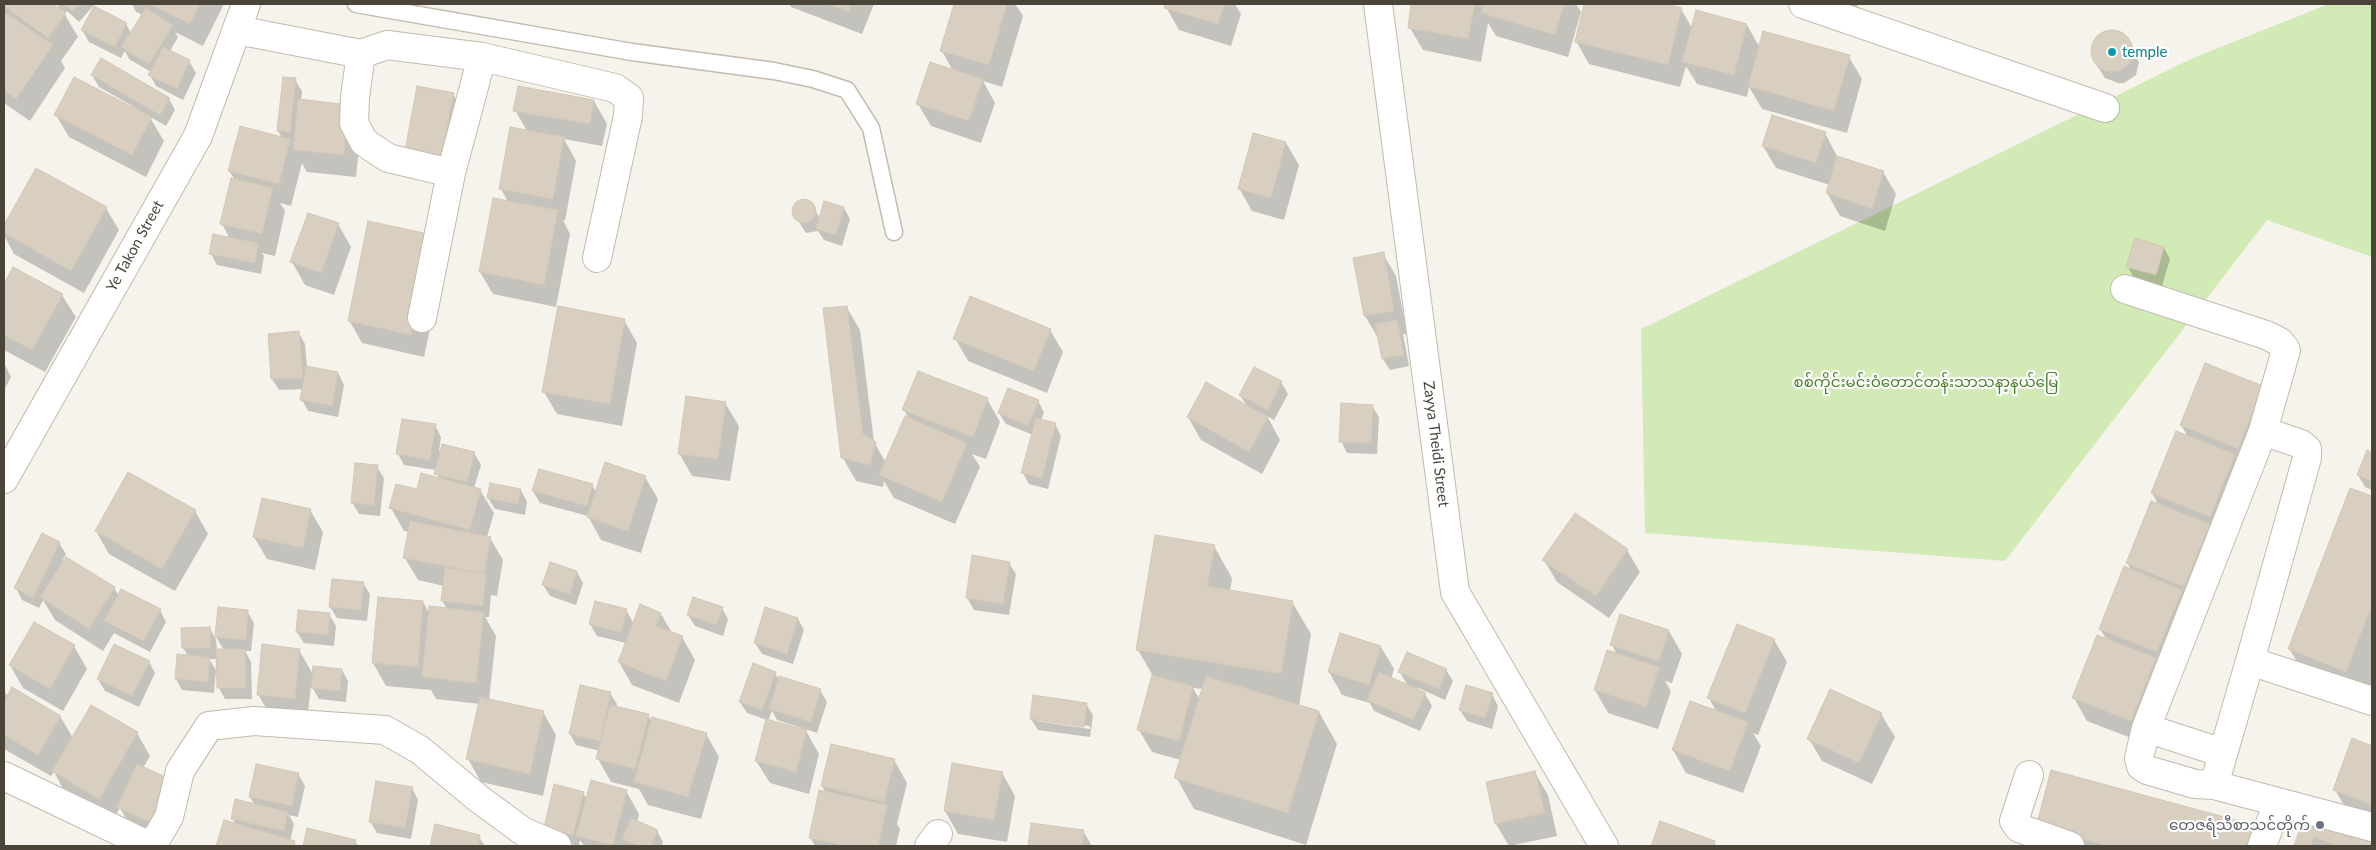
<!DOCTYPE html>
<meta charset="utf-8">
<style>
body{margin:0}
#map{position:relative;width:2376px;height:850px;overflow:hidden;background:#f6f3ec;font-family:Lato,sans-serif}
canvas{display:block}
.frame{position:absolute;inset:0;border:5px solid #4b4439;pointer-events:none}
</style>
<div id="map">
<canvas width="2376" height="850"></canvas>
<div class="frame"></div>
</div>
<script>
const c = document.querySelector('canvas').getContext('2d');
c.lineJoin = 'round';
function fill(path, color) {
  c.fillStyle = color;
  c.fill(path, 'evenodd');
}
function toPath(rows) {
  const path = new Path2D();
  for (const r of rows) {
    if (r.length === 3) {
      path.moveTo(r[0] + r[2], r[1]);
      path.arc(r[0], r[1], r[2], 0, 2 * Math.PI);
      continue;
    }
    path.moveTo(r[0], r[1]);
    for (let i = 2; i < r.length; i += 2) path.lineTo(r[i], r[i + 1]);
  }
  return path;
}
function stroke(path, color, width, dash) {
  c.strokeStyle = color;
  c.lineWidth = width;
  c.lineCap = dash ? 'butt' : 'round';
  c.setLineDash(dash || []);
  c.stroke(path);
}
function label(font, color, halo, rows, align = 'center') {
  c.font = font + ' Lato,"Noto Sans Myanmar",sans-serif';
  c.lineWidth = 4.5;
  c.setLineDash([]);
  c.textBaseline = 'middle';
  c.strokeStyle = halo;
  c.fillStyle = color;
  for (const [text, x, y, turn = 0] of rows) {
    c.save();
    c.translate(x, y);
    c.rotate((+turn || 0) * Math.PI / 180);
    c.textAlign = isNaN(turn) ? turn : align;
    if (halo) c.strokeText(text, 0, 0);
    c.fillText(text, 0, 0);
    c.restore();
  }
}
fill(toPath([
 [2329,4,2372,4,2372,257,2267,220,2005,561,1645,533,1641,329,2193,58]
]), '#d2eab5');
fill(toPath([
 [4,4,54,4,56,8,59,8,57,4,95,4,79,22,67,11,64,13,78,37,61,61,65,68,30,121,4,103],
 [132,4,224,4,203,46,175,32,178,37,170,51,189,61,196,73,183,100,156,86,150,75,151,72,129,59,125,51,121,58,89,42,82,30,126,24,131,33,143,15,136,12],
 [789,4,874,4,862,34,791,7],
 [955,4,1015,4,1023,16,1002,87,983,81,995,103,981,143,931,126,918,104,953,71,942,51],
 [1167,4,1235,4,1241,14,1231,46,1179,30,1166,7],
 [1412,4,1576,4,1581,12,1568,57,1496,36,1488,23,1481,62,1423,50,1410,28],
 [1585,4,1661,4,1681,9,1692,28,1747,25,1760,48,1849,57,1862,79,1847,133,1762,109,1749,87,1747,97,1697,84,1686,66,1680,87,1589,64,1576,41],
 [1789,4,1858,4,1853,24,1792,9],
 [2109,30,2116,31,2128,38,2139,62,2136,75,2124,83,2118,83,2105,78,2094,61,2092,48,2097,36],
 [92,75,169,99,175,110,166,126,149,116,164,141,146,177,69,137,56,115,135,110,136,108,99,87],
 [295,80,302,91,301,101,361,129,356,177,307,172,302,163,291,206,280,203,285,211,275,256,262,253,264,256,261,274,217,265,211,254,230,239,222,224,235,180,229,171,282,138,278,131],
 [453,94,466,117,454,180,406,151],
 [594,101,607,124,602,146,564,139,576,161,565,221,563,220,570,234,556,307,493,294,480,272,508,202,501,189,527,131,515,110],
 [1825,133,1838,158,1883,172,1896,194,1885,231,1840,216,1827,193,1830,185,1776,168,1763,146],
 [1286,143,1299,165,1284,220,1252,211,1239,188],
 [37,169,106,208,119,230,84,293,14,254,4,235,4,227],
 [804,200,811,202,820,219,844,208,850,219,842,246,824,240,818,231,806,233,802,227,795,215,795,205],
 [338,224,351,247,334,295,305,285,292,262],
 [2164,248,2170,259,2162,286,2134,278,2128,267],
 [1383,254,1396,276,1407,334,1403,334,1409,366,1390,370,1383,359,1378,338,1365,316],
 [445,259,424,357,362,343,349,320],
 [4,279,6,283,62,295,76,317,45,372,4,350],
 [847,308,860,330,874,442,886,463,909,419,904,410,987,399,1000,422,986,459,972,454,980,467,955,524,894,498,884,481,883,487,856,481,843,458],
 [624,320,637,343,622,426,557,414,544,392],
 [1050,330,1063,352,1047,393,968,361,955,338],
 [299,333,305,344,307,367,338,373,344,385,338,417,308,411,302,400,304,389,279,390,272,379,269,335],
 [4,363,11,377,4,390],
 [2206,364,2276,410,2144,743,2087,721,2074,698,2107,640,2100,629,2132,571,2127,563,2159,506,2152,493,2188,437,2181,425],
 [1281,382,1288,394,1274,420,1267,416,1280,440,1262,474,1201,440,1188,417,1247,406,1240,395],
 [1038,401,1044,412,1041,421,1055,424,1061,436,1048,489,1029,484,1023,473,1033,435,1006,424,999,413],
 [725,403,739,426,730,481,692,476,679,453],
 [1372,406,1379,417,1377,454,1347,453,1341,441],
 [435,425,441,437,439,451,474,453,481,465,474,488,480,490,494,513,487,537,490,538,503,560,497,596,491,595,489,617,485,617,496,636,489,700,543,712,556,735,543,796,481,782,468,759,480,704,436,699,431,690,386,686,373,663,423,602,430,615,447,609,442,600,444,586,418,580,405,558,409,532,404,531,391,508,439,479,436,470,404,465,398,454],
 [2368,452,2372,454,2372,490,2365,487,2358,475],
 [377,467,384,478,380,516,359,514,352,502],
 [645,477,658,499,641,553,601,540,588,516,540,503,533,491,592,485,596,492],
 [521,490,527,502,525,515,495,509,488,498],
 [2351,490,2372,498,2372,683,2365,703,2308,681,2289,648],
 [310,510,323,532,315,570,267,559,254,537],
 [195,511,208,534,175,591,109,554,96,531],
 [59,543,66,554,62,562,67,558,114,588,119,596,160,610,166,622,150,652,114,633,103,651,55,620,43,600,39,608,22,600,16,588],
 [1214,546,1232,578,1230,592,1292,602,1311,634,1299,706,1319,712,1337,744,1306,845,1194,809,1176,777,1181,760,1152,752,1139,730,1153,676,1138,650],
 [1193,688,1203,689,1200,700],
 [1627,550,1640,572,1609,618,1557,582,1544,560],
 [973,557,1009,563,1016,574,1009,615,974,610,967,598],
 [577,572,583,583,576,605,550,596,543,585],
 [363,583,370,594,367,621,337,618,330,607],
 [722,608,728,619,723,636,695,626,688,615],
 [626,610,634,624,661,614,672,633,682,637,695,660,679,703,632,685,619,662,626,643,597,636,590,624],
 [247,611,254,623,251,651,245,651,251,662,252,699,225,699,219,688,218,659,209,659,216,670,214,693,182,690,176,679,188,656,183,648,210,628,216,640,217,650,224,650,216,637],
 [329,614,336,626,334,646,304,643,297,632],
 [798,619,804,630,793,664,762,654,755,643],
 [1669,631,1682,654,1672,683,1665,681,1671,691,1658,729,1608,713,1595,690,1617,655,1612,645],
 [1774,640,1787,662,1758,735,1753,733,1761,746,1743,793,1686,773,1673,750,1717,713,1709,698],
 [74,646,87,669,63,711,23,688,10,665],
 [1381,647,1394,669,1391,679,1408,686,1400,672,1446,670,1453,681,1445,700,1418,688,1417,690,1425,694,1432,706,1420,731,1374,711,1370,703,1342,695,1329,672],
 [299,650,314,676,342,670,348,681,346,702,319,699,311,685,307,721,271,717,258,694],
 [149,662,155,673,139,707,105,691,98,679],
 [775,673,779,680,820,690,827,702,817,733,805,729,819,754,809,794,770,783,756,761,767,720,747,713,740,702],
 [772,711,777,720,802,728,802,730,768,721],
 [4,690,8,697,60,716,73,738,91,707,137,733,150,756,143,768,165,845,132,829,120,808,112,821,66,794,54,772,51,776,4,749],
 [1830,691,1881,714,1895,737,1872,784,1822,761,1809,739],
 [610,693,617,704,616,708,648,715,652,722,706,734,719,757,701,819,648,805,639,789,611,782,598,759,600,751,576,745,570,734],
 [1492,694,1498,706,1492,729,1467,721,1460,710],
 [1086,704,1093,715,1090,737,1038,730,1031,719],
 [1037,719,1090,726,1090,729,1037,721],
 [2353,740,2372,747,2372,822,2348,812,2335,790],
 [894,760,907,783,897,824,900,829,896,846,815,846,810,837,826,793,822,786],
 [1002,773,1015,796,1007,842,958,834,945,811],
 [1535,773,1548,795,1557,836,1509,846,1496,824,1487,783],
 [298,774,305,786,298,817,289,815,294,824,290,841,296,846,217,846,224,822,236,825,232,818,255,805,250,797],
 [412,788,418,800,411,839,377,833,370,821],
 [626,791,639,814,637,822,657,831,663,842,662,846,584,846,580,840,579,846,551,840,583,793,587,800],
 [2306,815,2372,838,2372,846,2295,846],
 [1661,823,1714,842,1716,846,1653,846],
 [1032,825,1083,831,1092,846,1030,846],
 [436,826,479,837,485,846,431,846],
 [2037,826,2268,846,2049,846],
 [308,830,355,841,358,846,304,846]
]), '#0003');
const building = toPath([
 [4,4,53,4,66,13,48,38,4,6,4,4],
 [64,4,79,4,72,11,64,4],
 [150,4,200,4,190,24,150,4],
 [828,4,852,4,849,12,828,4],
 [954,4,1007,4,989,65,940,51,954,4],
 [1165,4,1224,4,1218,24,1164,8,1165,4],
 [1411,4,1475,4,1468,39,1408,28,1411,4],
 [1484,4,1564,4,1555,35,1481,13,1484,4],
 [1584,4,1666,4,1682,8,1668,65,1575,42,1584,4],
 [94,6,127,23,115,47,81,30,94,6],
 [146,8,173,25,149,64,121,47,146,8],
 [1696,10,1747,24,1734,75,1682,62,1696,10],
 [6,13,53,45,16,99,4,90,4,16,6,13],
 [2112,51,21],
 [1763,31,1850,55,1834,111,1748,86,1763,31],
 [163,47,190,60,177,89,148,75,163,47],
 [101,58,170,98,160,115,91,75,101,58],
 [930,62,983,79,969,121,916,104,930,62],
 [74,77,152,117,132,155,54,115,74,77],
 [283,77,296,78,290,132,277,131,283,77],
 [417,86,454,93,441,158,405,151,417,86],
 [518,86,594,100,590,124,513,111,518,86],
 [298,99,349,105,344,155,293,150,298,99],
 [1772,115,1826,132,1816,163,1762,146,1772,115],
 [240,126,290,139,279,184,228,171,240,126],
 [510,127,564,137,553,199,499,189,510,127],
 [1253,133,1286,142,1271,198,1238,189,1253,133],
 [1837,156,1884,171,1872,209,1826,193,1837,156],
 [36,168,107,207,71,271,4,233,4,225,36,168],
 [231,178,273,188,262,234,220,224,231,178],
 [493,198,558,210,544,285,479,272,493,198],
 [804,211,12],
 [824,201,844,207,836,235,816,229,824,201],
 [308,213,339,223,321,273,290,262,308,213],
 [368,221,433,235,411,335,348,321,368,221],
 [213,234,258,243,255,263,209,254,213,234],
 [2135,238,2164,247,2156,275,2126,267,2135,238],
 [1384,252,1394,311,1364,316,1353,258,1384,252],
 [13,267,63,294,32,350,4,335,4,284,13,267],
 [970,296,1051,329,1034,371,953,339,970,296],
 [558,306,625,319,610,404,542,392,558,306],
 [847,306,863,434,876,442,870,465,841,458,823,308,847,306],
 [1397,320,1404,355,1382,359,1375,324,1397,320],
 [299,331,303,378,271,379,268,334,299,331],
 [2205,363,2263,386,2238,449,2180,425,2205,363],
 [306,366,338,372,332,406,300,400,306,366],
 [1254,367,1282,381,1268,410,1239,395,1254,367],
 [918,371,988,398,973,437,902,410,918,371],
 [1206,382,1268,417,1249,452,1187,417,1206,382],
 [1008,388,1039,400,1028,426,998,413,1008,388],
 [686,396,726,402,718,459,678,454,686,396],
 [1341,403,1373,405,1371,443,1339,442,1341,403],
 [905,416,967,443,942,502,879,475,905,416],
 [1036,418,1056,423,1042,478,1021,473,1036,418],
 [402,419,436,424,430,460,396,454,402,419],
 [2176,431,2235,454,2210,517,2151,493,2176,431],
 [442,444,475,452,467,482,434,474,442,444],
 [2367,450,2372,453,2372,482,2357,475,2367,450],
 [605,462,646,476,628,531,587,517,605,462],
 [355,463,378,465,374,505,351,503,355,463],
 [539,469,593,484,587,506,532,491,539,469],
 [128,472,196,510,162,569,95,531,128,472],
 [421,473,481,489,470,530,389,508,396,484,417,489,421,473],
 [490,483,521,489,518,504,487,498,490,483],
 [2350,488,2372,496,2372,605,2346,672,2288,649,2350,488],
 [262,498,311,509,303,548,253,537,262,498],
 [2151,501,2210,524,2184,587,2126,563,2151,501],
 [1575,513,1628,549,1596,596,1542,560,1575,513],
 [410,521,491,537,484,574,403,558,410,521],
 [42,533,60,542,33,598,14,588,42,533],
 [1155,535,1215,545,1207,586,1293,601,1281,674,1136,650,1155,535],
 [972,555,1010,562,1003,604,966,598,972,555],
 [66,557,115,587,89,629,40,597,66,557],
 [550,562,577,571,570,594,542,585,550,562],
 [2124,566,2182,590,2157,652,2099,629,2124,566],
 [445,568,486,574,483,606,441,601,445,568],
 [332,579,364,582,361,610,329,607,332,579],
 [121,589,161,609,144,641,104,621,121,589],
 [378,597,423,601,418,667,372,663,378,597],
 [693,597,723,607,717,625,687,615,693,597],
 [595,601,627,609,621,633,589,624,595,601],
 [640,604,661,613,656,626,683,636,666,681,618,662,640,604],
 [429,606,484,612,476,683,422,677,429,606],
 [218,607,248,610,246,640,215,637,218,607],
 [765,607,798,618,787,654,754,643,765,607],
 [298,610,330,613,328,635,296,632,298,610],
 [1620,614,1669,630,1659,661,1610,645,1620,614],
 [34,622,75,645,50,689,9,665,34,622],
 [1737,624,1775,639,1745,713,1707,698,1737,624],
 [210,627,211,648,182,648,181,628,210,627],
 [1340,633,1381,646,1369,685,1328,672,1340,633],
 [2097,635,2156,658,2131,721,2072,698,2097,635],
 [114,644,150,661,132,696,97,679,114,644],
 [262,644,300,649,295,699,257,695,262,644],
 [216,649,245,649,246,688,217,688,216,649],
 [1607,650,1659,667,1646,707,1594,690,1607,650],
 [1407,652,1447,669,1439,689,1398,672,1407,652],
 [177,654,210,657,208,682,175,679,177,654],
 [753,663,776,672,762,710,739,702,753,663],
 [313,666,342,669,340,691,311,688,313,666],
 [1379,672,1426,693,1413,720,1367,700,1379,672],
 [1152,675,1193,686,1179,741,1137,730,1152,675],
 [779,676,821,689,811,722,769,709,779,676],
 [1206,676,1319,711,1288,813,1174,778,1206,676],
 [580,685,611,692,600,741,569,734,580,685],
 [1466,685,1493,693,1485,718,1459,710,1466,685],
 [12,687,61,716,38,755,4,735,4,702,12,687],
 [1830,689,1882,713,1859,763,1807,739,1830,689],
 [1033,695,1087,703,1084,727,1030,719,1033,695],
 [480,697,544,711,530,774,466,759,480,697],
 [1690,701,1748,722,1730,771,1672,750,1690,701],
 [91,705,138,732,99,799,52,771,91,705],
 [610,705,649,714,635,769,596,759,610,705],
 [652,717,707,733,688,797,634,782,652,717],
 [766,719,807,730,796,772,755,761,766,719],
 [2352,738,2372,746,2372,805,2333,790,2352,738],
 [831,744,895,759,884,802,821,786,831,744],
 [952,763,1003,772,994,820,944,811,952,763],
 [137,764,172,780,152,823,117,807,137,764],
 [256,764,299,773,292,806,249,797,256,764],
 [2051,770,2258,826,2252,846,2109,846,2036,827,2051,770],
 [1535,771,1545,813,1495,824,1486,782,1535,771],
 [591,780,627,790,613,845,576,836,591,780],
 [376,781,413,787,405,828,369,822,376,781],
 [554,784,584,792,573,835,544,828,554,784],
 [819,790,887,805,878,846,847,846,809,838,819,790],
 [235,799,288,812,284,831,231,819,235,799],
 [2305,814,2372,837,2372,846,2294,846,2305,814],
 [631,818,658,830,651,846,640,846,622,839,631,818],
 [224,820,295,841,294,846,216,846,224,820],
 [1660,821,1715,841,1713,846,1651,846,1660,821],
 [1031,823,1084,830,1082,846,1028,846,1031,823],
 [435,824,480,835,478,846,430,846,435,824],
 [307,828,356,840,354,846,303,846,307,828],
 [2314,837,2340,846,2311,846,2314,837]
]);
fill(building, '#d8cfc1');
stroke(building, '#d3c7b4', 1);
const lane = toPath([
 [356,4,632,52,774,71,813,79,847,90,871,128,894,232]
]);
const street = toPath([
 [1378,4,1455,592,1604,846],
 [1803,4,2105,108],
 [237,30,361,54,387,45,482,57,615,88,629,98,628,116,597,258],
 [361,54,355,97,354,123,364,142,388,158,451,173],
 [2125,289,2266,335,2280,342,2286,350,2263,431,2146,728,2139,758,2141,766,2147,770,2195,784,2214,785,2372,827],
 [422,318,451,173,482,57],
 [2263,431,2301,444,2307,449,2307,458,2250,661,2372,701],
 [4,479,198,136,246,4],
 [2146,728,2223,753],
 [2029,775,2014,821,2019,828,2070,846],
 [4,776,150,846],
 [2214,785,2250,661],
 [152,846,169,817,180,771,209,726,254,721,385,730,420,750,479,799,524,832,557,846],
 [929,846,938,834],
 [2262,846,2278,802]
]);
stroke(lane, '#c2bbae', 19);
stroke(street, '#c2bbae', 30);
stroke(lane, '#fff', 16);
stroke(street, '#fff', 28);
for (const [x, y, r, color] of [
 [2112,52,5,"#0f9aa8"],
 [2320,825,5,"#6b7280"]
]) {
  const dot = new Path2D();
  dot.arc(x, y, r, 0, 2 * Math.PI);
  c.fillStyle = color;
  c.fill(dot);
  stroke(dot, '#fff', 2);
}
label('15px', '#0d838f', '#fff', [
 ["temple",2122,52]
], 'left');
label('15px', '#4b4439', '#fff', [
 ["Ye Takon Street",135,246,-61],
 ["Zayya Theidi Street",1436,444,83]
]);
label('15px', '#4a7f2a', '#fff', [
 ["စစ်ကိုင်းမင်းဝံတောင်တန်းသာသနာ့နယ်မြေ",1926,382]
]);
label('15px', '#5b616d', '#fff', [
 ["တေဇရံသီစာသင်တိုက်",2310,825]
], 'right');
</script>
